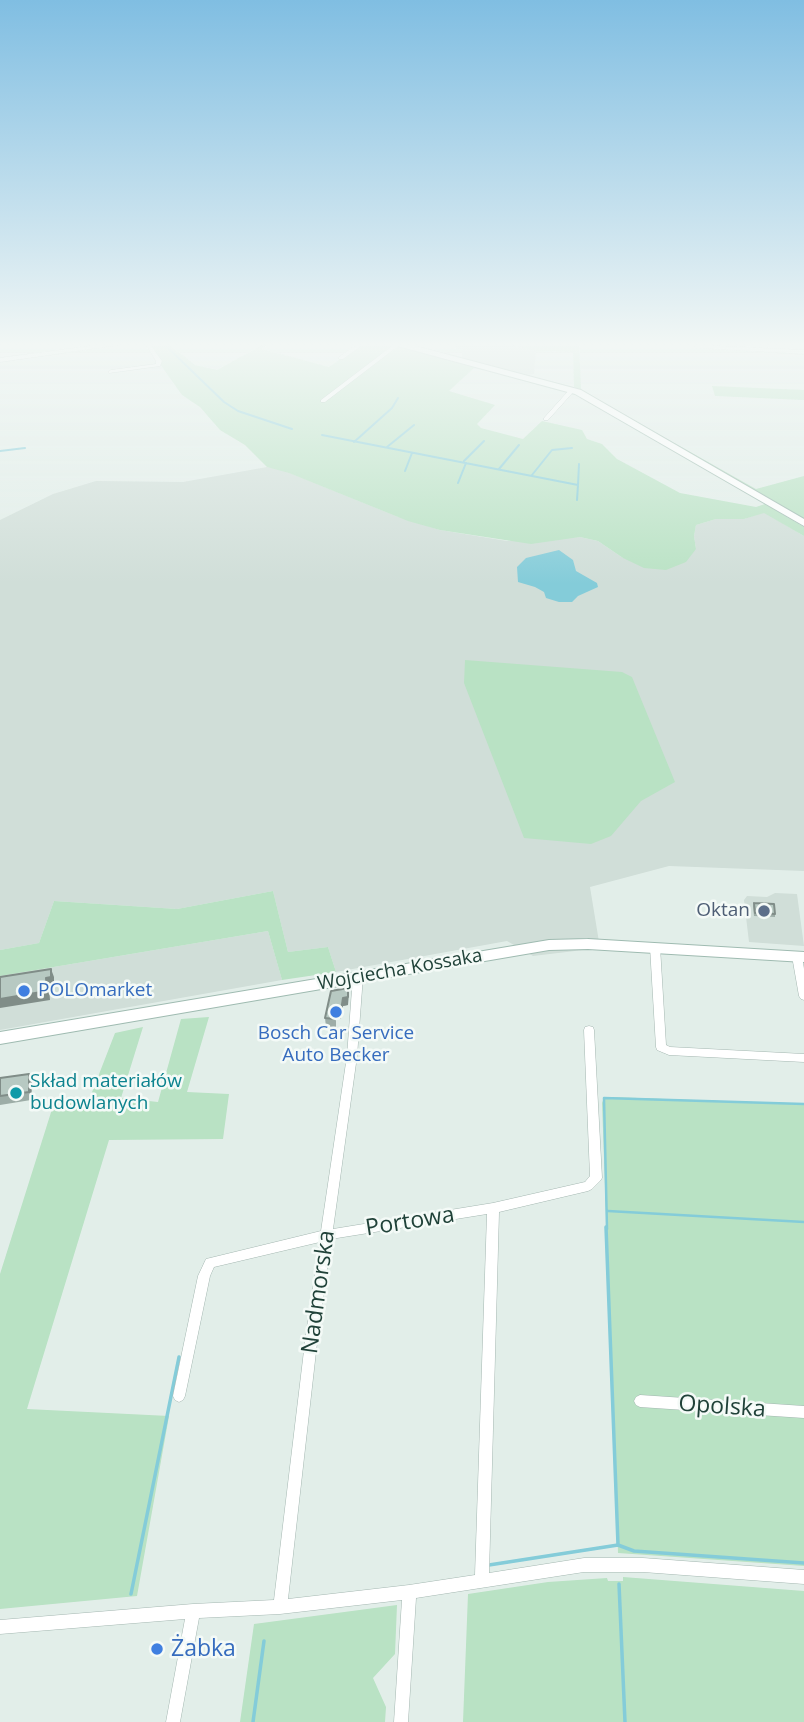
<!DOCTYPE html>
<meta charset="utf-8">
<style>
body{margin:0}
canvas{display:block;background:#e2eee9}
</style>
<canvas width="804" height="1722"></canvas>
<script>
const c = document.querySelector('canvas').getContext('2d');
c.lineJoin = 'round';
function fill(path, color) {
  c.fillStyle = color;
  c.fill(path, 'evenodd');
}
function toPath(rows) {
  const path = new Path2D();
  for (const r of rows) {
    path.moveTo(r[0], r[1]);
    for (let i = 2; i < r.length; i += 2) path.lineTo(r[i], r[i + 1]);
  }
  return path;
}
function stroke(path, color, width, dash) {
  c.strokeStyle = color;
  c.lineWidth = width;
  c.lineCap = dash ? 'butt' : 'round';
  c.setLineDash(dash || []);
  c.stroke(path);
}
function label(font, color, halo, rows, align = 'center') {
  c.font = font + ' "Open Sans",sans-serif';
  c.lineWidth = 5;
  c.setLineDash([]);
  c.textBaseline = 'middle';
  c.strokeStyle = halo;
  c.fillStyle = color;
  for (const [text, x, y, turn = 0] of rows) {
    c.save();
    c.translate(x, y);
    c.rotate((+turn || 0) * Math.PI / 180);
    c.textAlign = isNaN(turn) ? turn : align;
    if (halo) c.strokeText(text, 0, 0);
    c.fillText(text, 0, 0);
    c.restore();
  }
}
fill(toPath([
 [457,343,502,343,536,351,534,374,526,375,462,358,462,350,455,348],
 [267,467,280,469,396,516,440,530,507,541,580,537,598,541,623,558,696,549,694,536,696,525,716,519,744,519,764,512,804,536,804,871,669,866,590,887,600,948,533,956,507,941,336,972,328,947,288,952,273,891,177,909,54,901,39,943,0,950,0,520,53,494,96,481,183,482],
 [775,893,797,894,804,946,749,942,744,900,747,896,767,897],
 [268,931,282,980,0,1030,0,976]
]), '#d0ded8');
fill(toPath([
 [145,343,167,343,195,365,217,370,266,343,269,343,262,349,329,367,364,343,390,343,509,373,476,366,449,391,495,405,477,424,481,428,523,439,542,421,582,430,587,439,602,444,617,459,680,493,756,507,765,504,804,527,804,536,764,513,744,519,716,519,696,525,694,536,696,549,686,562,666,570,644,568,623,558,598,541,580,537,531,544,440,530,408,521,289,473,267,467,245,445,220,430,200,407,182,395],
 [502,343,579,343,581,389,636,422,574,387,573,352,536,351],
 [712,386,804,390,804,400,715,396],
 [639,423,756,489,804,476,804,520],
 [465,660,622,672,632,677,675,782,641,801,611,836,591,844,524,838,464,683],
 [273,891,288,952,328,947,336,972,282,980,268,931,0,976,0,950,39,943,54,901,177,909],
 [209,1017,187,1092,229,1094,223,1139,109,1140,27,1409,169,1416,137,1596,0,1609,0,1274,53,1106,89,1100,115,1033,143,1027,121,1098,158,1102,181,1019],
 [611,1097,804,1104,804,1566,618,1553,602,1103,604,1098],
 [623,1577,804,1591,804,1722,463,1722,468,1594,548,1582,607,1578,608,1581,623,1581],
 [397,1605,395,1654,373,1678,386,1707,385,1722,240,1722,254,1624]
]), '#b9e2c4');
fill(toPath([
 [559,550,573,560,576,571,597,583,598,587,578,596,572,602,559,602,546,598,544,592,535,587,518,582,517,567,526,558]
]), '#84ccd9');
stroke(toPath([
 [163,343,224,402,238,411,292,429],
 [322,435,578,485,579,464],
 [354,442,392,408,398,398],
 [387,447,414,425],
 [0,451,25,448],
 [464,461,484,441],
 [499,469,519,445],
 [405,471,412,453],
 [532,475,552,450,572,448],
 [458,483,466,463],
 [577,500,578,485]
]), '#84ccd9', 2);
stroke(toPath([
 [608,1211,804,1222],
 [607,1229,604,1098,804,1104]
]), '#84ccd9', 2.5);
stroke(toPath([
 [606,1227,618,1545],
 [489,1565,618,1545,634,1551,804,1563],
 [619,1584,625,1722],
 [131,1594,179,1357],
 [253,1722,264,1641]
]), '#84ccd9', 3.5);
const street = toPath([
 [111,343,122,343,119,345,0,362,0,358,111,343],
 [145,343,149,343,162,361,160,366,109,373,108,372,111,370,156,364,156,361,145,343],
 [359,343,365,343,343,359,339,359,339,357,359,343],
 [396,343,402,343,325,402,321,402,321,400,396,343],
 [693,343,698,343,699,345,804,350,804,354,697,348,695,347,693,343],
 [570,389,575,390,548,420,544,420,544,418,570,389],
 [655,944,658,945,660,947,666,1045,670,1047,804,1054,804,1062,669,1055,657,1050,656,1047,650,947,652,945,655,944],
 [797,952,800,954,802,956,804,969,804,1000,801,999,799,996,792,956,794,954,797,952],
 [358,972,361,973,363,976,357,1056,333,1229,493,1203,585,1182,590,1176,584,1030,585,1027,589,1026,593,1027,594,1030,602,1178,600,1181,592,1189,588,1191,499,1212,489,1573,584,1558,643,1558,804,1570,804,1584,643,1572,584,1572,416,1598,408,1722,394,1722,402,1600,280,1614,199,1618,180,1722,166,1722,185,1619,0,1634,0,1620,193,1604,274,1600,306,1334,320,1242,214,1267,210,1276,185,1396,183,1400,179,1402,175,1400,173,1396,198,1276,206,1259,321,1231,347,1056,353,976,355,973,358,972],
 [487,1214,475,1575,409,1585,288,1599,318,1334,331,1239,487,1214],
 [640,1395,804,1406,804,1418,640,1407,636,1405,634,1401,636,1397,640,1395]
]);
const secondary = toPath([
 [394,343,404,343,581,390,804,519,804,526,575,394,394,345,394,343],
 [588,939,804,952,804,962,588,949,549,950,0,1044,0,1032,549,940,588,939]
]);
stroke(street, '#a4b7b1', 1);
stroke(secondary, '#9fbbb1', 2);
fill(street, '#fff');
fill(secondary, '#fff');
fill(toPath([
 [754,903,775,914,775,917,754,916,753,906],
 [349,997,348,1005,343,1006,341,1019,336,1019,336,1027,326,1027,325,1018],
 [29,1074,32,1082,31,1100,0,1105,0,1078]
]), '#9dada7');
fill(toPath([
 [51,969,54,977,54,986,49,987,50,1000,0,1008,0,999,46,978],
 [348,988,348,1005,343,1006,341,1019,343,998],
 [29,1074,32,1082,31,1100,29,1092]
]), '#808d88');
const building = toPath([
 [754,903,774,904,775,914,755,913,754,903],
 [51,969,51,977,46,978,47,991,0,999,0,977,51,969],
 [348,988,348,997,343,998,341,1011,336,1011,335,1019,325,1018,331,991,348,988],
 [29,1074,29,1092,0,1096,0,1078,29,1074]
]);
fill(building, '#b7c9c2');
stroke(building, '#808d88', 2);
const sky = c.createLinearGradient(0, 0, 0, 584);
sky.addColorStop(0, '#80bee2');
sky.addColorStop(0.59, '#f2f7f5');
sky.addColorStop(1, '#f2f7f500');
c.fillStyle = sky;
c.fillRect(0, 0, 804, 584);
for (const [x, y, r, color] of [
 [764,911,7,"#5c6f8a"],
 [24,991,7,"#3f7fe0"],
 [336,1012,7,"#3f7fe0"],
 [16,1093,7,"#0f9aa8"],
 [157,1649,7,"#3f7fe0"]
]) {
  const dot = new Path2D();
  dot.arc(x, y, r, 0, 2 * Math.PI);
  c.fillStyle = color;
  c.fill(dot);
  stroke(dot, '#f4faf7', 2.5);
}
label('19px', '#4e5e75', '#f4faf7', [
 ["Oktan",750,911]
], 'right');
label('19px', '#204239', '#f4faf7', [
 ["Wojciecha Kossaka",400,970,-10]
]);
label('19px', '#366cbe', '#f4faf7', [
 ["POLOmarket",38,991],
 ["Bosch Car Service",336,1034,"center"],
 ["Auto Becker",336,1056,"center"]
], 'left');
label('19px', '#0d838f', '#f4faf7', [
 ["Skład materiałów",30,1082],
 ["budowlanych",30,1104]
], 'left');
label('23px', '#204239', '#f4faf7', [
 ["Portowa",410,1222,-9],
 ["Nadmorska",319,1292,-82],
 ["Opolska",722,1407,4]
]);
label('23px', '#366cbe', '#f4faf7', [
 ["Żabka",171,1649]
], 'left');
</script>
